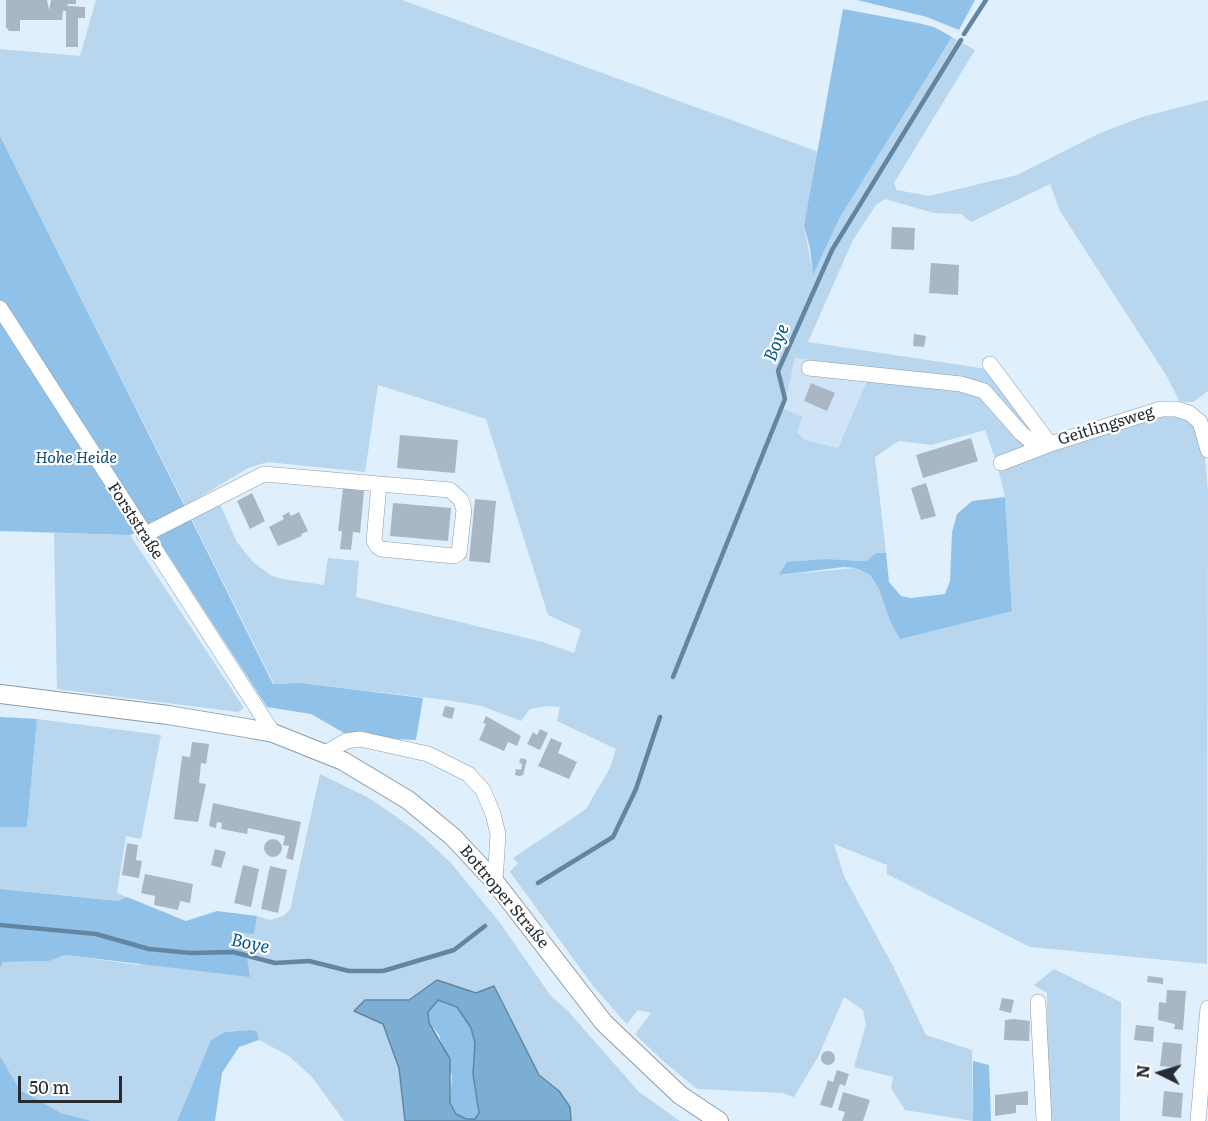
<!DOCTYPE html>
<meta charset="utf-8">
<style>
body{margin:0}
#map{position:relative;width:1208px;height:1121px;overflow:hidden;background:#dfeffc;font-family:Literata,serif}
canvas{display:block}
.north{position:absolute;left:1130px;top:1043px;width:60px;height:60px;-webkit-text-stroke:4px #fff;paint-order:stroke;rotate:275deg;font-size:16px;font-weight:700;line-height:24px;text-align:center;color:#262c31}
.north::after{content:'';display:block;margin:auto;width:21px;height:27px;background:#262c31;clip-path:polygon(50% 0,100% 100%,50% 72%,0 100%)}
.scale{position:absolute;left:18px;top:1076px;width:104px;height:27px;box-sizing:border-box;border:3px solid #262c31;border-top:0;padding-left:8px;font-size:18px;line-height:21px;white-space:nowrap;color:#262c31;-webkit-text-stroke:4px #fff;paint-order:stroke}
</style>
<div id="map">
<canvas width="1208" height="1121"></canvas>
<div class="north">N</div>
<div class="scale">50 m</div>
</div>
<script>
const c = document.querySelector('canvas').getContext('2d');
c.lineJoin = 'round';
function fill(path, color) {
  c.fillStyle = color;
  c.fill(path, 'evenodd');
}
function toPath(rows) {
  const path = new Path2D();
  for (const r of rows) {
    if (r.length === 3) {
      path.moveTo(r[0] + r[2], r[1]);
      path.arc(r[0], r[1], r[2], 0, 2 * Math.PI);
      continue;
    }
    path.moveTo(r[0], r[1]);
    for (let i = 2; i < r.length; i += 2) path.lineTo(r[i], r[i + 1]);
  }
  return path;
}
function stroke(path, color, width, dash) {
  c.strokeStyle = color;
  c.lineWidth = width;
  c.lineCap = dash ? 'butt' : 'round';
  c.setLineDash(dash || []);
  c.stroke(path);
}
function label(font, color, halo, rows, align = 'center') {
  c.font = font + ' Literata,serif';
  c.lineWidth = 4.5;
  c.setLineDash([]);
  c.textBaseline = 'middle';
  c.strokeStyle = halo;
  c.fillStyle = color;
  for (const [text, x, y, turn = 0] of rows) {
    c.save();
    c.translate(x, y);
    c.rotate((+turn || 0) * Math.PI / 180);
    c.textAlign = isNaN(turn) ? turn : align;
    if (halo) c.strokeText(text, 0, 0);
    c.fillText(text, 0, 0);
    c.restore();
  }
}
fill(toPath([
 [795,358,865,367,868,378,838,448,805,440,796,433,784,409]
]), '#cfe4f6');
fill(toPath([
 [96,0,402,0,819,152,804,226,813,274,839,219,952,37,975,50,894,183,897,190,929,196,1017,175,1100,133,1142,117,1208,100,1208,391,1193,402,1180,402,1166,375,1060,211,1050,184,971,222,961,214,934,213,885,199,876,205,853,240,808,342,987,369,1034,431,1030,431,989,392,865,367,795,358,784,409,802,417,797,433,805,440,838,448,868,378,958,387,987,398,1029,447,995,458,985,430,931,445,899,441,875,457,886,553,876,553,867,561,826,559,780,575,856,568,870,575,879,589,890,621,1012,611,1005,497,998,468,1156,418,1176,415,1185,418,1193,425,1205,458,1208,492,1207,964,1030,947,887,874,887,865,834,844,844,876,893,966,926,1035,972,1050,973,1121,905,1110,891,1088,893,1077,854,1067,866,1025,863,1010,844,997,818,1057,794,1097,782,1093,697,1089,662,1060,635,1034,651,1013,638,1010,627,1024,623,1020,594,987,510,872,518,863,513,858,586,809,610,768,616,749,557,721,560,707,548,706,530,709,521,721,482,706,446,700,300,683,274,684,191,518,220,504,237,542,253,562,270,575,282,579,324,585,328,558,359,561,356,597,543,642,574,653,581,630,548,615,486,419,378,385,365,472,268,462,248,468,185,506,0,136,0,49,80,56],
 [54,533,130,535,244,708,238,712,57,689],
 [37,719,161,735,141,839,126,836,117,893,127,897,119,901,0,889,0,827,27,827],
 [320,774,367,797,394,815,421,835,451,863,500,923,551,996,568,1011,639,1092,680,1121,571,1121,570,1107,559,1091,539,1075,495,986,476,993,437,980,409,1000,365,1000,355,1011,383,1023,399,1068,405,1121,344,1121,312,1077,289,1056,259,1040,257,1031,251,1030,225,1032,211,1040,177,1121,92,1121,61,1113,20,1090,0,1056,0,968,3,962,49,961,65,955,139,965,243,933,254,933,257,916,270,920,283,916,290,910],
 [1054,969,1121,1002,1120,1121,1048,1121,1047,993,1034,985]
]), '#b8d6ee');
fill(toPath([
 [857,0,975,0,959,30,927,17],
 [843,9,918,23,934,27,952,37,839,219,813,275,810,248,804,226],
 [0,136,273,684,300,683,423,698,416,740,351,737,311,714,267,707,150,527,130,535,0,531],
 [1005,497,1012,611,900,639,890,621,879,589,870,575,856,568,844,567,779,575,787,562,826,559,866,561,876,553,886,553,889,582,901,596,911,598,945,594,950,581,952,532,957,514,972,501],
 [0,717,37,719,27,827,0,827],
 [0,889,118,901,127,897,186,921,217,911,257,916,254,934,243,933,250,977,65,955,49,961,3,962,0,968],
 [438,1000,457,1007,471,1028,475,1043,473,1074,479,1113,475,1119,466,1119,456,1114,450,1103,452,1076,439,1035,429,1023,428,1012],
 [251,1030,257,1031,259,1040,239,1047,222,1073,215,1121,177,1121,211,1040,225,1032],
 [0,1056,20,1090,61,1113,92,1121,0,1121],
 [973,1061,989,1065,991,1121,973,1121]
]), '#90c1e9');
const water = toPath([
 [437,980,476,993,494,986,539,1075,559,1091,570,1107,571,1121,405,1121,399,1068,383,1024,354,1011,365,1000,409,1000,437,980],
 [438,1000,457,1007,471,1028,475,1043,473,1074,479,1113,475,1119,466,1119,456,1114,450,1103,450,1059,429,1023,428,1012,438,1000]
]);
fill(water, '#7cadd3');
stroke(water, '#6286a2', 1.5);
stroke(toPath([
 [964,34,986,0],
 [673,677,785,399,778,371,832,250,961,40],
 [538,883,613,837,636,789,660,717],
 [0,925,96,934,149,949,191,953,233,952,275,963,309,961,349,971,383,971,454,950,485,926]
]), '#6286a2', 4.5);
fill(toPath([
 [6,0,47,0,49,10,51,0,76,0,76,4,68,4,67,6,85,7,85,18,78,18,78,47,66,47,66,11,63,11,62,20,20,20,20,31,9,31,6,27],
 [892,227,915,228,914,250,891,249],
 [931,263,959,265,958,295,929,293],
 [914,334,926,336,924,347,913,346],
 [811,383,835,393,827,411,804,401],
 [400,435,458,440,455,473,397,468],
 [971,438,978,461,923,478,916,455],
 [926,483,936,516,921,520,911,488],
 [343,488,364,491,360,533,353,532,351,550,340,549,342,531,338,531],
 [252,493,265,521,250,529,237,501],
 [475,499,496,501,490,563,469,561],
 [393,503,451,508,448,541,390,536],
 [289,512,291,516,299,512,308,531,301,534,302,536,278,546,269,527,284,519,282,516],
 [445,706,455,708,452,719,442,716],
 [486,716,521,736,517,746,508,742,504,751,479,740,486,724,483,723],
 [540,729,548,733,540,750,527,744,533,732,537,735],
 [551,738,562,743,558,753,577,762,569,779,538,766],
 [192,742,209,744,206,764,201,763,199,783,206,784,198,822,174,819,182,756,190,757],
 [521,758,527,760,523,775,520,776,515,775,516,769,521,770,522,764,519,762],
 [213,803,301,822,293,860,286,858,289,846,283,845,285,836,248,828,247,834,221,829,222,823,217,822,216,828,209,826],
 [273,848,9],
 [127,843,138,845,136,860,142,861,139,878,122,875],
 [215,849,226,852,221,868,211,865],
 [243,865,259,869,251,907,234,903],
 [270,866,287,870,278,913,261,909],
 [145,874,193,884,190,903,180,901,178,910,154,905,155,896,141,893],
 [1148,976,1163,978,1163,984,1147,982],
 [1167,990,1186,991,1183,1030,1174,1029,1175,1024,1158,1020,1159,1002,1166,1003],
 [1002,998,1014,1000,1011,1013,999,1010],
 [1014,1019,1030,1021,1029,1041,1004,1040,1005,1020],
 [1136,1025,1154,1027,1153,1042,1134,1040],
 [1163,1042,1182,1044,1180,1068,1160,1066],
 [828,1058,7],
 [837,1070,849,1074,845,1086,840,1084,832,1108,820,1105,828,1080,833,1082],
 [1028,1091,1028,1105,1016,1105,1016,1113,995,1116,995,1095],
 [1164,1091,1183,1093,1181,1118,1162,1116],
 [843,1092,870,1100,863,1121,842,1121,845,1112,838,1110]
]), '#a8b7c3');
const minor = toPath([
 [0,308,273,733],
 [990,364,1050,444,1161,409,1176,409,1189,413,1200,422,1208,450],
 [809,368,961,384,984,391,1021,433,1039,448],
 [1001,463,1048,445],
 [144,535,264,474,379,484,450,490,461,500,464,510,459,553,454,556,381,549,377,546,374,541,379,484],
 [324,754,346,741,360,739,428,754,468,774,483,790,493,814,498,834,495,882],
 [1038,1002,1044,1121],
 [1198,1121,1208,1008]
]);
const major = toPath([
 [0,694,168,715,246,728,273,733,343,761,408,800,453,837,495,882,604,1023,680,1095,719,1121]
]);
stroke(minor, '#8c9ba7', 16);
stroke(major, '#8c9ba7', 20);
stroke(minor, '#fff', 15);
stroke(major, '#fff', 18);
label('16px', '#262c31', '#fff', [
 ["Geitlingsweg",1106,426,-17],
 ["Forststraße",135,521,57],
 ["Bottroper Straße",504,897,50]
]);
label('italic 16px', '#104a6f', '#fff', [
 ["Hohe Heide",76,458]
]);
label('italic 18px', '#005788', '#fff', [
 ["Boye",777,343,-68],
 ["Boye",250,944,12]
]);
</script>
